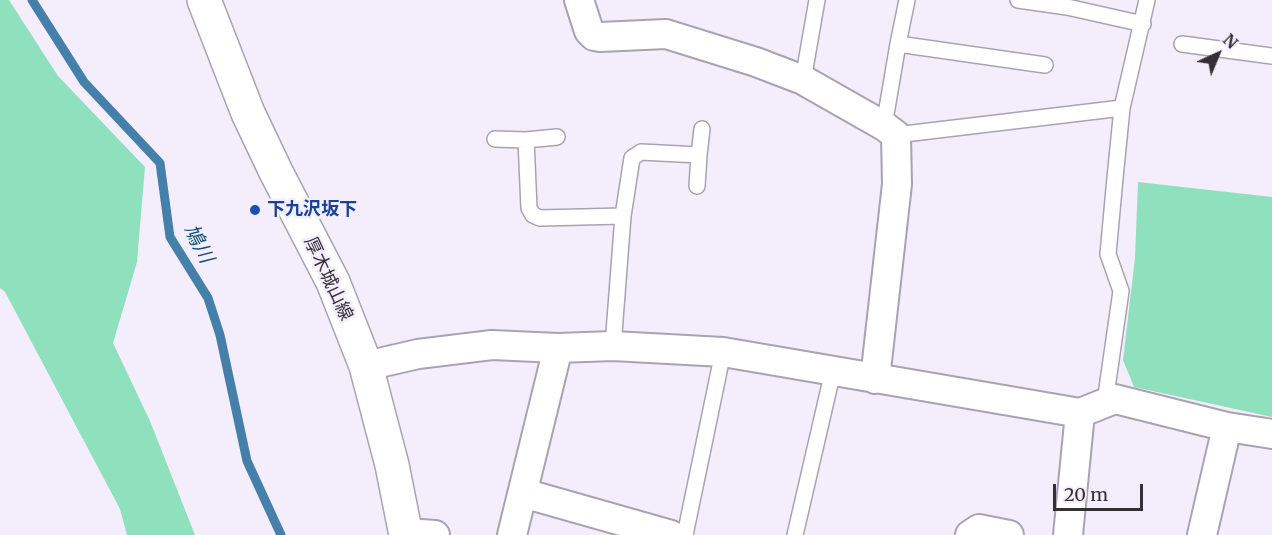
<!DOCTYPE html>
<meta charset="utf-8">
<style>
body{margin:0}
#map{position:relative;width:1272px;height:535px;overflow:hidden;background:#f4edfc;font-family:Merriweather,serif}
canvas{display:block}
.north{position:absolute;left:1188px;top:24px;width:60px;height:60px;-webkit-text-stroke:4px #f4edfc;paint-order:stroke;rotate:44deg;font-size:16px;font-weight:700;line-height:24px;text-align:center;color:#333036}
.north::after{content:'';display:block;margin:auto;width:21px;height:27px;background:#333036;clip-path:polygon(50% 0,100% 100%,50% 72%,0 100%)}
.scale{position:absolute;left:1053px;top:484px;width:90px;height:27px;box-sizing:border-box;border:3px solid #333036;border-top:0;padding-left:8px;font-size:18px;line-height:21px;white-space:nowrap;color:#333036;-webkit-text-stroke:4px #f4edfc;paint-order:stroke}
</style>
<div id="map">
<canvas width="1272" height="535"></canvas>
<div class="north">N</div>
<div class="scale">20 m</div>
</div>
<script>
const c = document.querySelector('canvas').getContext('2d');
c.lineJoin = 'round';
function fill(path, color) {
  c.fillStyle = color;
  c.fill(path, 'evenodd');
}
function toPath(rows) {
  const path = new Path2D();
  for (const r of rows) {
    path.moveTo(r[0], r[1]);
    for (let i = 2; i < r.length; i += 2) path.lineTo(r[i], r[i + 1]);
  }
  return path;
}
function stroke(path, color, width, dash) {
  c.strokeStyle = color;
  c.lineWidth = width;
  c.lineCap = dash ? 'butt' : 'round';
  c.setLineDash(dash || []);
  c.stroke(path);
}
function label(font, color, halo, rows, align = 'center') {
  c.font = font + ' Merriweather,"Noto Sans JP",serif';
  c.lineWidth = 5;
  c.setLineDash([]);
  c.textBaseline = 'middle';
  c.strokeStyle = halo;
  c.fillStyle = color;
  for (const [text, x, y, turn = 0] of rows) {
    c.save();
    c.translate(x, y);
    c.rotate((+turn || 0) * Math.PI / 180);
    c.textAlign = isNaN(turn) ? turn : align;
    if (halo) c.strokeText(text, 0, 0);
    c.fillText(text, 0, 0);
    c.restore();
  }
}
fill(toPath([
 [0,0,9,0,58,76,145,167,137,262,113,343,150,421,195,535,127,535,120,509,5,292,0,288],
 [1138,182,1272,197,1272,417,1134,387,1123,360,1135,258]
]), '#8fe0bd');
stroke(toPath([
 [32,0,84,82,160,163,170,237,208,298,220,335,247,461,281,535]
]), '#4580aa', 9);
const service = toPath([
 [1018,0,1067,7,1143,24],
 [898,44,907,0],
 [1182,44,1272,56],
 [803,80,817,0],
 [884,126,898,44,1045,65],
 [896,135,1122,108],
 [495,139,526,140,529,208,533,215,540,218,623,216],
 [526,140,557,137],
 [697,186,699,155],
 [613,346,623,216,632,158,641,152,699,155,702,129],
 [1105,402,1121,291,1108,254,1115,178,1122,108,1147,0],
 [685,535,723,352],
 [795,535,833,371]
]);
const minor = toPath([
 [579,0,589,31,594,36,600,37,666,34,756,62,803,80,884,126,896,135,897,184,875,379],
 [366,366,418,354,492,345,558,348,613,346,723,352,1080,413,1115,399,1227,427,1272,434],
 [523,493,671,535],
 [406,533,435,535],
 [512,535,558,348],
 [970,535,979,529,1009,535],
 [1068,535,1080,413],
 [1202,535,1227,427]
]);
const secondary = toPath([
 [204,0,248,113,276,172,333,282,366,366,392,465,406,535]
]);
stroke(service, '#a9a3b1', 18);
stroke(minor, '#a9a3b1', 32);
stroke(secondary, '#a9a3b1', 36);
stroke(service, '#fff', 15);
stroke(minor, '#fff', 28);
stroke(secondary, '#fff', 33);
for (const [x, y, r, color] of [
 [255,210,6,"#1a4fb4"]
]) {
  const dot = new Path2D();
  dot.arc(x, y, r, 0, 2 * Math.PI);
  c.fillStyle = color;
  c.fill(dot);
  stroke(dot, '#f4edfc', 2);
}
label('bold 18px', '#164399', '#f4edfc', [
 ["下九沢坂下",267,210]
], 'left');
label('18px', '#333036', '#f4edfc', [
 ["厚木城山線",328,279,65]
]);
label('italic 20px', '#0e5076', '#f4edfc', [
 ["鳩川",198,244,62]
]);
</script>
